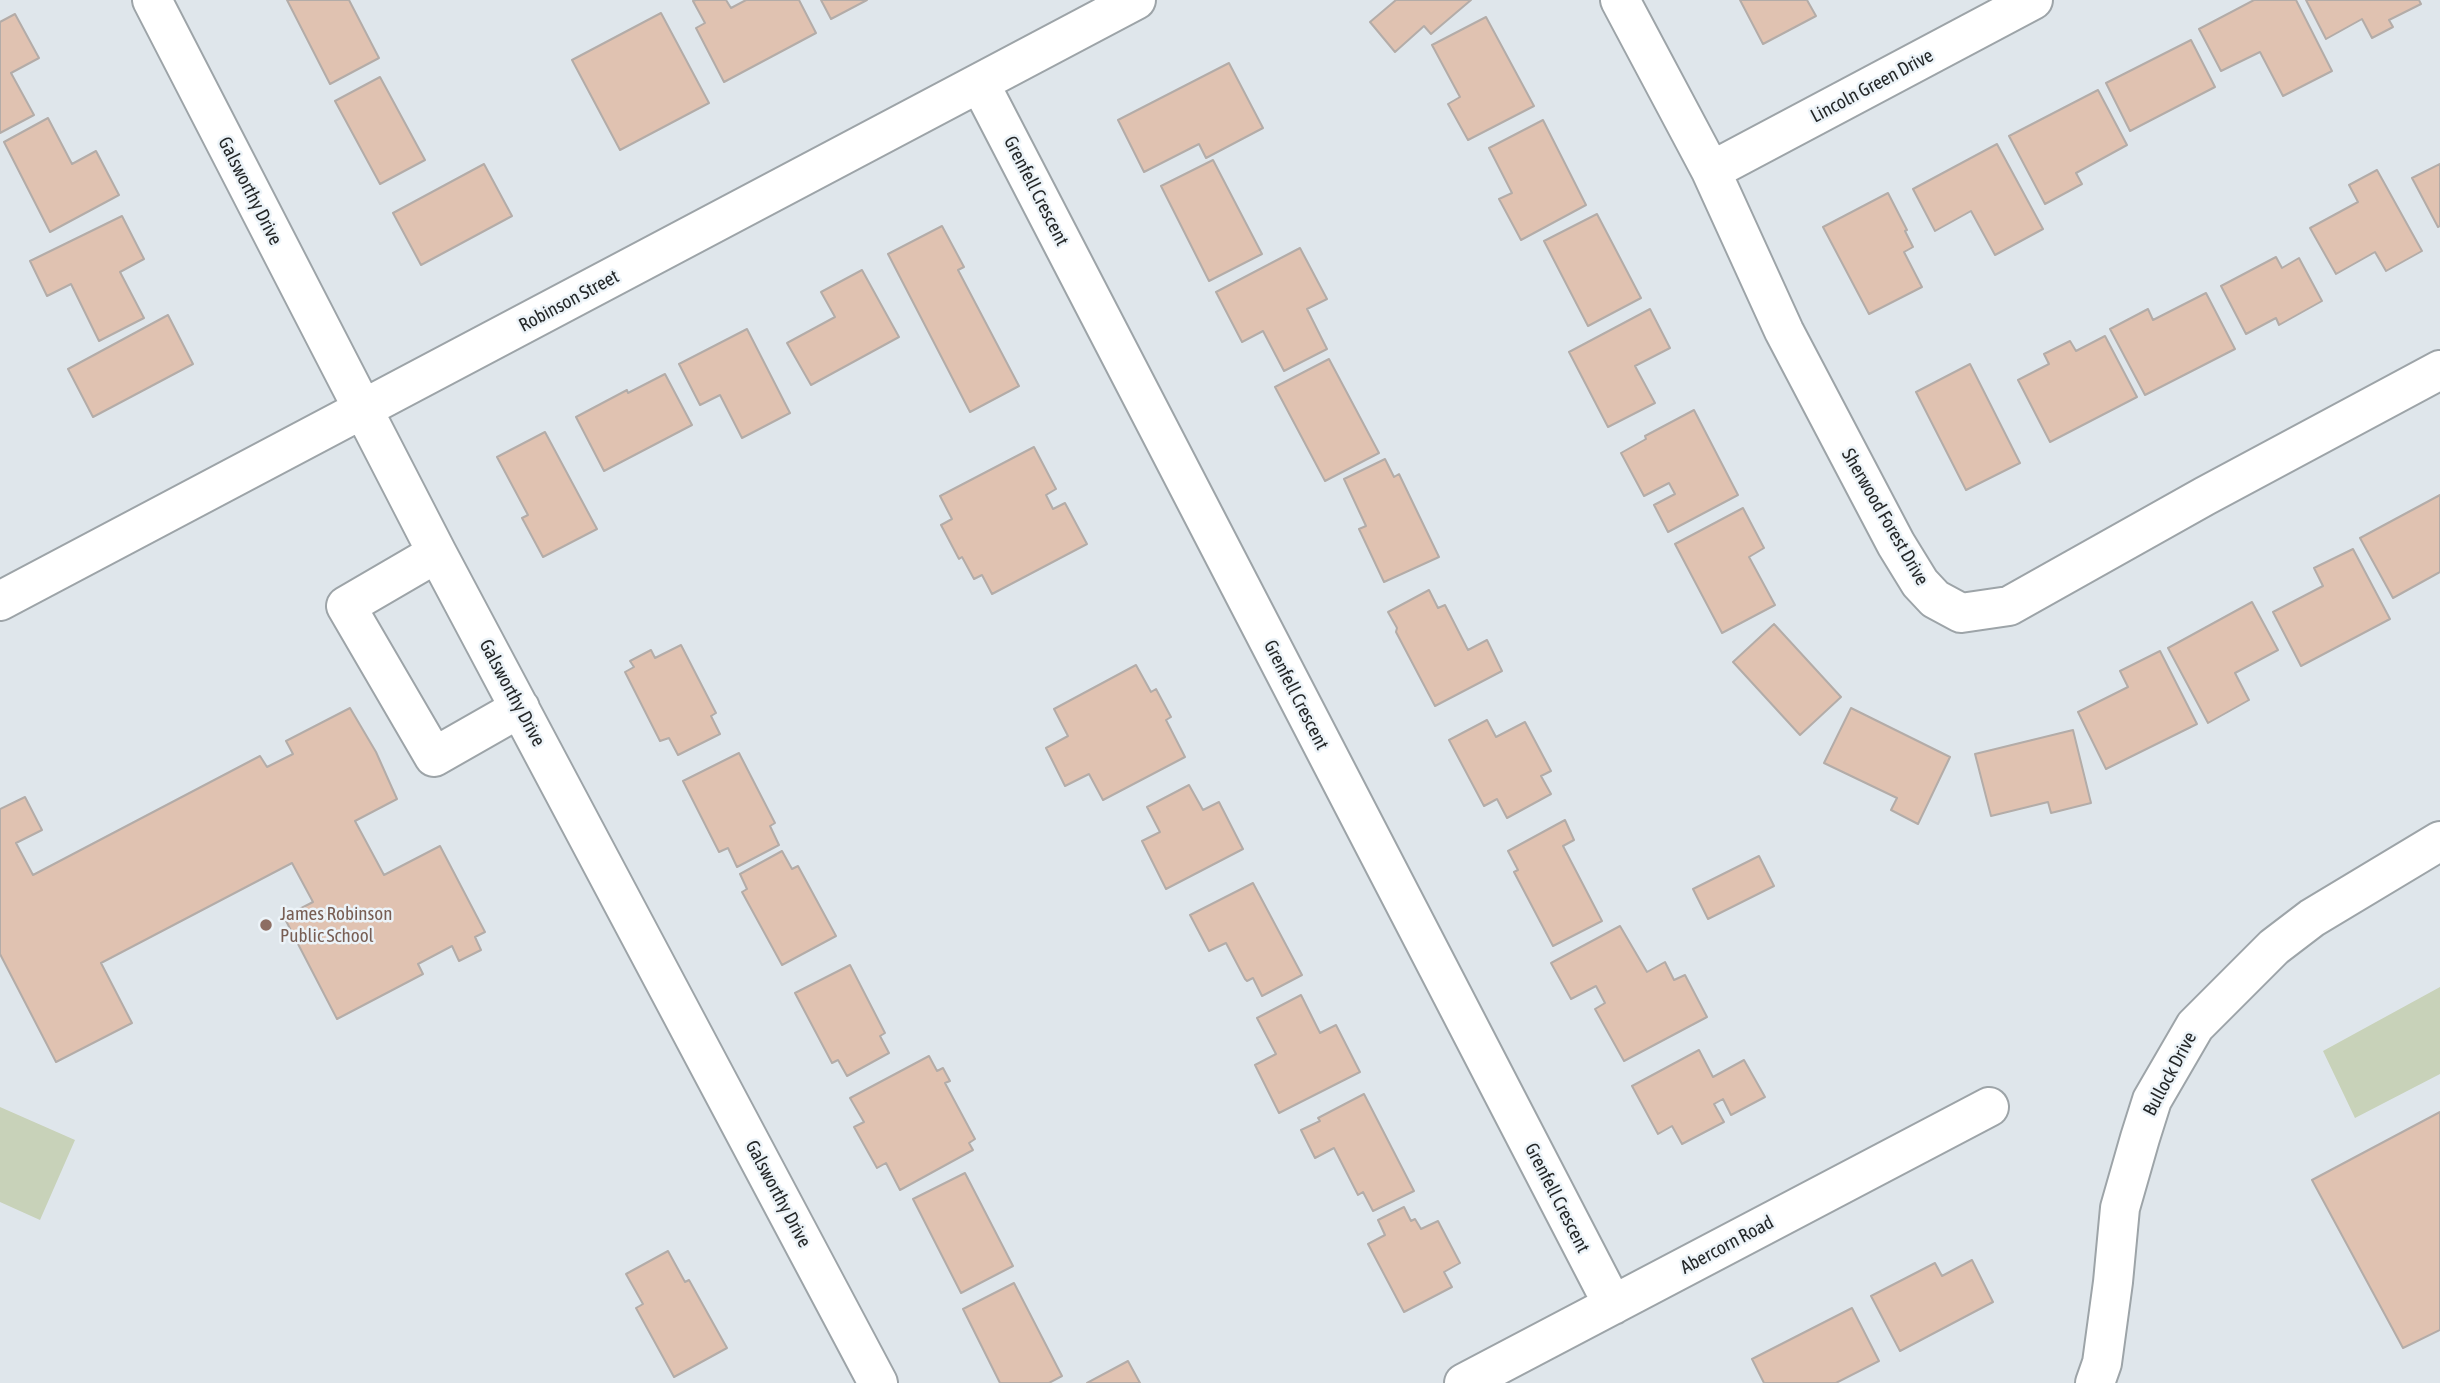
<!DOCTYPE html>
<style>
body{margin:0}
canvas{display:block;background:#dfe6eb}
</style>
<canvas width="2440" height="1383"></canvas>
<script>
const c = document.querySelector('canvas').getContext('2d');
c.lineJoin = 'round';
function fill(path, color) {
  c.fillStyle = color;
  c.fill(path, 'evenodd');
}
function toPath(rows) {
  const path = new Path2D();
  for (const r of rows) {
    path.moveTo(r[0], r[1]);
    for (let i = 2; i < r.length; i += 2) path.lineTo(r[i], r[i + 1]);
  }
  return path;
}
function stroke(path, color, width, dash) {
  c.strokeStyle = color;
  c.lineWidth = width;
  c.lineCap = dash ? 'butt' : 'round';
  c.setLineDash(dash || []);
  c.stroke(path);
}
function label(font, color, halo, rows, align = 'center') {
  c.font = font + ' "Asap Condensed",sans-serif';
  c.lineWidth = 5;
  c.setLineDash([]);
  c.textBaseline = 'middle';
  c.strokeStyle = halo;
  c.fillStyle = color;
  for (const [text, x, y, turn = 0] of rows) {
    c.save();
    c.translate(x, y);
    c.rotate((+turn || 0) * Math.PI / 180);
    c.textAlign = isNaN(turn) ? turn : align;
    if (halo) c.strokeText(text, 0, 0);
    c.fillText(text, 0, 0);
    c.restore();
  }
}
fill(toPath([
 [2440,987,2440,1074,2355,1118,2323,1051],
 [0,1107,75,1140,40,1220,0,1202]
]), '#c8d2b9');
const building = toPath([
 [287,0,349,0,379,58,330,84,287,0],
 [696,0,726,0,731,8,746,0,799,0,816,33,724,82,696,28,705,23,693,1,696,0],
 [821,0,867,0,831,19,821,0],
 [1396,0,1471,0,1431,34,1424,26,1395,52,1370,22,1396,0],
 [1740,0,1807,0,1816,16,1763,44,1740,0],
 [2254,0,2296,0,2332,71,2283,96,2260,52,2221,71,2199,29,2254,0],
 [2306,0,2419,0,2421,4,2389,20,2393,27,2372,38,2362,19,2326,39,2306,0],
 [661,13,709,103,620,150,572,60,661,13],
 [15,14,39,58,11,73,34,115,0,133,0,22,15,14],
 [1486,17,1534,106,1468,140,1448,104,1460,97,1432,45,1486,17],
 [2191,40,2215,87,2130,131,2106,83,2191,40],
 [1229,63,1263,128,1206,158,1199,144,1144,172,1118,120,1229,63],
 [380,77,425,160,380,184,335,101,380,77],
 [2098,90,2127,145,2076,173,2082,184,2045,204,2009,136,2098,90],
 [48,118,72,164,96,151,119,195,50,232,4,142,48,118],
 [1543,120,1586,205,1521,240,1499,199,1512,193,1489,148,1543,120],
 [1997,144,2043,229,1995,255,1971,211,1935,231,1913,189,1997,144],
 [1213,160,1262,254,1209,281,1161,186,1213,160],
 [484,164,512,216,421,265,393,213,484,164],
 [2440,164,2440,226,2438,227,2412,178,2440,164],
 [2377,170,2422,251,2386,271,2375,252,2336,274,2310,228,2358,202,2349,185,2377,170],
 [1888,193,1907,230,1905,231,1913,247,1904,252,1922,287,1869,314,1823,227,1888,193],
 [1597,214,1641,298,1588,326,1544,241,1597,214],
 [122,216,144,259,120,272,144,318,99,341,71,284,47,296,30,261,122,216],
 [942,226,964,267,958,270,1019,386,970,412,888,254,942,226],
 [1300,248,1327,299,1307,309,1327,349,1284,371,1263,331,1242,342,1216,292,1300,248],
 [2276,257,2282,268,2299,258,2322,301,2279,325,2276,318,2246,334,2221,286,2276,257],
 [862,270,899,337,811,385,787,343,835,317,821,292,862,270],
 [2206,293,2235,349,2145,395,2110,329,2148,309,2153,320,2206,293],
 [1650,309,1670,348,1635,366,1655,403,1608,427,1569,352,1650,309],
 [168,315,193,364,93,417,68,369,168,315],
 [747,329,790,413,742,438,720,395,700,405,679,364,747,329],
 [2105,336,2137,397,2050,442,2018,380,2049,364,2044,354,2070,341,2076,351,2105,336],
 [1329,359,1379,453,1325,481,1275,387,1329,359],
 [1970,364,2020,463,1966,490,1916,392,1970,364],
 [665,374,692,425,604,471,576,417,627,390,628,393,665,374],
 [1694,410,1738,495,1668,532,1654,505,1675,494,1669,483,1644,496,1621,453,1646,439,1645,436,1694,410],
 [545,432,597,529,543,557,522,518,528,515,497,457,545,432],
 [1034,447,1056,489,1046,495,1053,509,1065,503,1087,544,992,594,982,575,974,579,962,557,959,559,941,525,952,519,940,496,1034,447],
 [1385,459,1394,477,1399,474,1439,557,1384,582,1359,529,1366,526,1344,479,1385,459],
 [2440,495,2440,572,2393,598,2360,538,2440,495],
 [1743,508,1764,548,1749,557,1775,605,1722,633,1675,544,1743,508],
 [2353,549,2390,619,2301,666,2273,612,2323,586,2314,568,2353,549],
 [1429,590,1438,608,1445,605,1468,650,1487,640,1502,671,1435,706,1396,632,1397,628,1388,612,1429,590],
 [2252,602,2278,650,2235,673,2249,700,2208,723,2168,648,2252,602],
 [1774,624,1841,697,1800,735,1733,662,1774,624],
 [681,645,716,713,711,716,720,734,678,755,669,738,660,741,625,672,634,667,630,661,651,650,655,658,681,645],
 [2160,651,2197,724,2106,769,2078,712,2128,687,2120,671,2160,651],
 [1136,665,1151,692,1156,689,1171,717,1166,720,1185,757,1103,800,1089,774,1065,786,1046,748,1068,736,1054,709,1136,665],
 [350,708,376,752,397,799,355,821,384,875,440,846,485,932,475,937,481,950,459,961,452,946,418,964,423,974,337,1019,284,917,313,902,292,863,101,963,132,1023,56,1062,0,954,0,809,25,797,42,830,16,843,33,875,260,756,267,767,293,754,286,741,350,708],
 [1851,708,1950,757,1918,824,1891,810,1897,798,1824,763,1851,708],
 [1487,720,1496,737,1525,722,1551,771,1541,776,1551,794,1507,818,1497,799,1484,806,1449,740,1487,720],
 [2073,730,2091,803,2051,813,2048,802,1991,816,1975,754,2073,730],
 [739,753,775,823,770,826,779,845,737,867,728,848,719,852,683,781,739,753],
 [1189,785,1203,810,1219,802,1243,849,1166,889,1142,841,1160,832,1147,807,1189,785],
 [1565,820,1574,840,1563,846,1602,921,1553,946,1514,872,1518,870,1508,851,1565,820],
 [782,851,792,869,798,866,836,936,782,965,742,892,747,889,740,874,782,851],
 [1759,856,1774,886,1708,919,1693,889,1759,856],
 [1253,883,1302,975,1262,996,1253,978,1247,981,1245,979,1226,943,1209,951,1190,915,1253,883],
 [1620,926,1647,972,1665,962,1674,980,1685,975,1707,1017,1624,1061,1595,1009,1605,1003,1596,986,1571,999,1551,963,1620,926],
 [850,965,885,1033,880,1036,889,1053,847,1076,838,1060,832,1063,795,993,850,965],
 [1301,995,1320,1033,1336,1025,1360,1072,1279,1113,1255,1065,1276,1054,1257,1018,1301,995],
 [1699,1050,1713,1077,1744,1060,1765,1097,1731,1115,1723,1099,1714,1104,1724,1122,1682,1144,1672,1126,1658,1134,1632,1086,1699,1050],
 [929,1056,937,1071,943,1068,950,1081,945,1083,975,1139,969,1143,973,1150,900,1190,886,1163,877,1168,854,1127,864,1122,850,1098,929,1056],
 [1364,1094,1414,1191,1373,1211,1363,1192,1358,1195,1334,1148,1315,1158,1301,1130,1320,1121,1318,1118,1364,1094],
 [2440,1112,2440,1330,2403,1348,2312,1180,2440,1112],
 [965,1173,1013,1266,961,1293,913,1199,965,1173],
 [1404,1207,1411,1221,1415,1219,1421,1229,1438,1221,1460,1263,1444,1272,1452,1287,1404,1312,1368,1244,1385,1235,1378,1220,1404,1207],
 [668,1251,685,1282,689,1280,727,1348,674,1377,636,1308,643,1304,626,1274,668,1251],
 [1972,1260,1993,1302,1900,1351,1871,1296,1935,1263,1942,1276,1972,1260],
 [1014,1283,1062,1376,1049,1383,1000,1383,963,1309,1014,1283],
 [1852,1308,1879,1361,1836,1383,1764,1383,1752,1359,1852,1308],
 [1128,1361,1140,1383,1087,1383,1128,1361]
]);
fill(building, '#e0c2b1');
stroke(building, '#b3aca8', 2);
const minor = toPath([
 [152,0,437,553,878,1383],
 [1620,0,1711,171,1784,331,1896,544,1920,583,1935,599,1961,613,2009,606,2205,496,2440,370],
 [980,84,1613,1305],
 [1711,171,2033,0],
 [437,553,346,606,434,757,520,708],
 [0,601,1136,0],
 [1464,1383,1989,1107],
 [2095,1383,2102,1363,2113,1282,2120,1208,2140,1138,2152,1100,2195,1026,2274,947,2312,918,2440,841]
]);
stroke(minor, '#9da4a8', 42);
stroke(minor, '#fff', 38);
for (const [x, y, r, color] of [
 [266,925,7,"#8d6e63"]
]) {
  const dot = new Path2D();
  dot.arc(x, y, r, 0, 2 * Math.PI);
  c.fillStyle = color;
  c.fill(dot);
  stroke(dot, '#ecf3f8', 2.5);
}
label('19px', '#242728', '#ecf3f8', [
 ["Lincoln Green Drive",1872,86,-28],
 ["Galsworthy Drive",250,191,63],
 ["Grenfell Crescent",1036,191,63],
 ["Robinson Street",569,301,-28],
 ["Sherwood Forest Drive",1885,517,60],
 ["Galsworthy Drive",512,693,62],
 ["Grenfell Crescent",1296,695,63],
 ["Bullock Drive",2170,1074,-62],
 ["Galsworthy Drive",778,1194,62],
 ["Grenfell Crescent",1557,1198,63],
 ["Abercorn Road",1727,1245,-28]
]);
label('19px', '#785e54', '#ecf3f8', [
 ["James Robinson",280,914],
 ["Public School",280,936]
], 'left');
</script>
